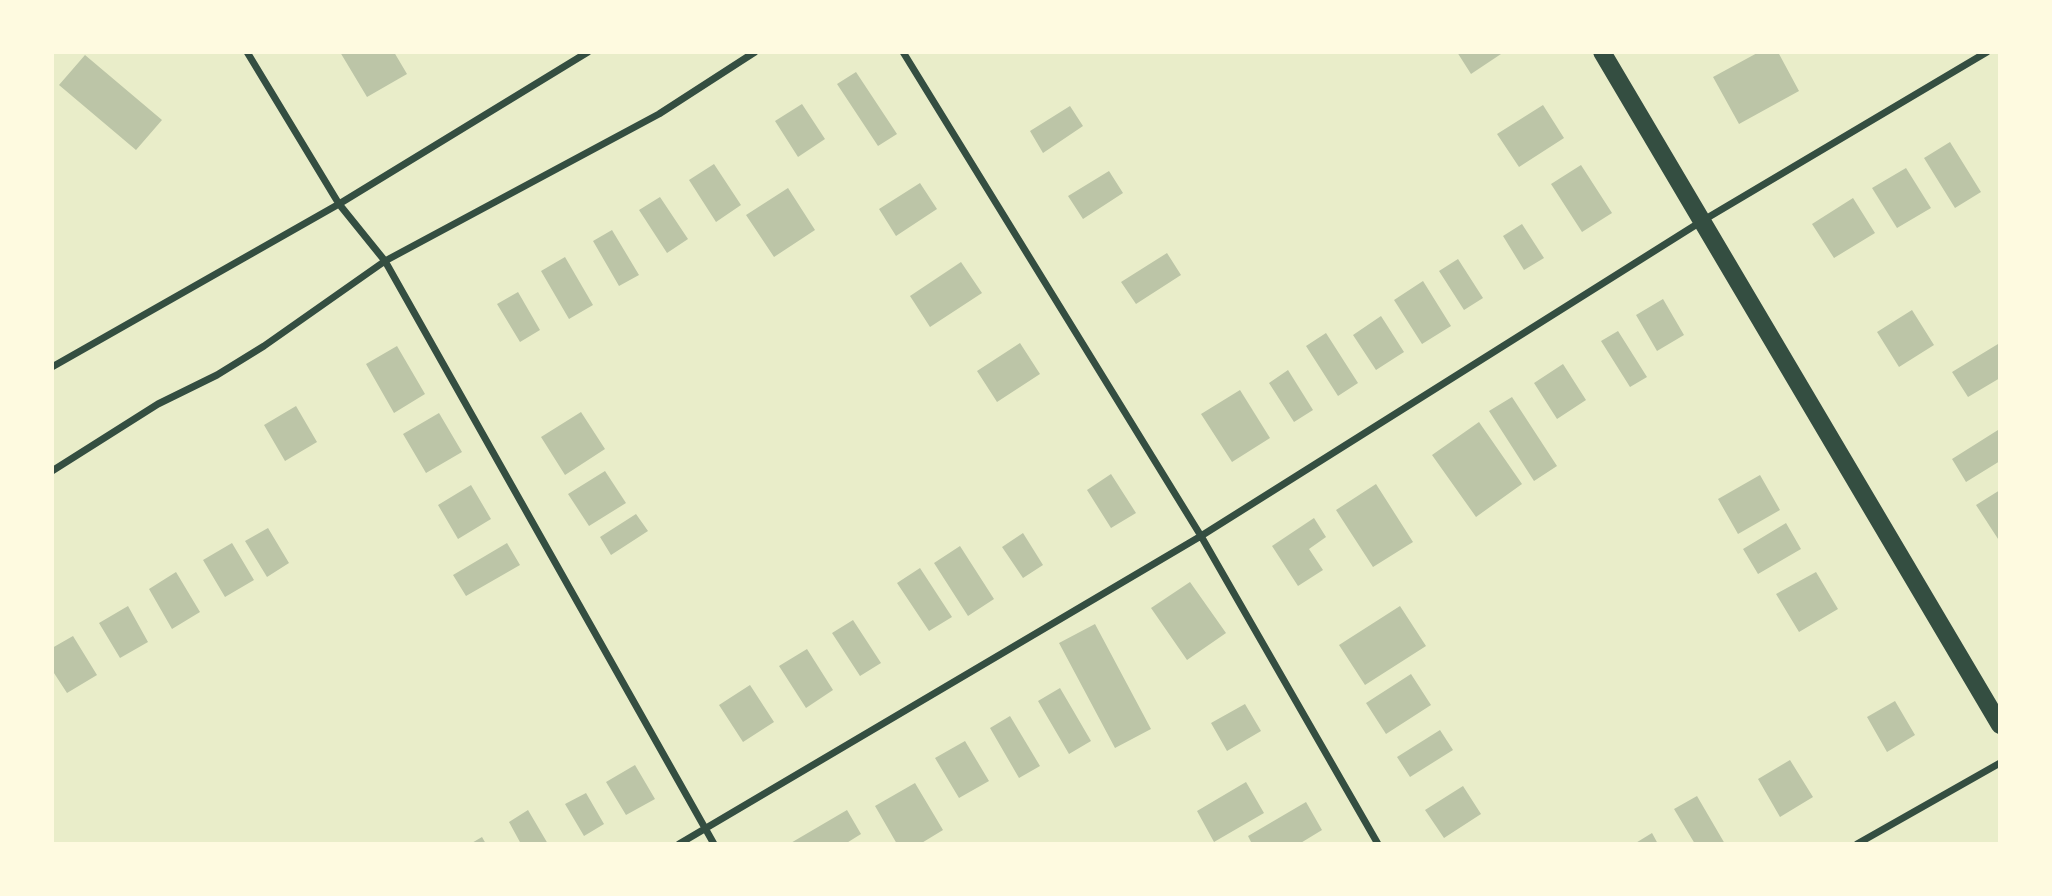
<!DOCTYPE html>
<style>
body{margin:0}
#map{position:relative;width:2052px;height:896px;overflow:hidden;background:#e9edc9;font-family:"Exo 2",sans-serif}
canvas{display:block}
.frame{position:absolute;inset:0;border:54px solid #fefae0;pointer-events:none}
</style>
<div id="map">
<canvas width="2052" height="896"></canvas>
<div class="frame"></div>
</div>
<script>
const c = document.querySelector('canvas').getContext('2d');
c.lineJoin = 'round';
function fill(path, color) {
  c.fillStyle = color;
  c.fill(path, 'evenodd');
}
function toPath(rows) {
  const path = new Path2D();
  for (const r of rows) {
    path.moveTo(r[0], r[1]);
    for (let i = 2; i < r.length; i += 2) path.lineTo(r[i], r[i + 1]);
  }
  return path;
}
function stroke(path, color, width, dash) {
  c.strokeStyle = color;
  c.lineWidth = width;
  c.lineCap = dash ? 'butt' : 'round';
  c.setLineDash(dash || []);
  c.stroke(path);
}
fill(toPath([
 [340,52,394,52,407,74,367,97],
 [1457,52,1504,52,1471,74],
 [1759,52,1778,52,1799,91,1739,124,1713,77],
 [85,55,162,120,136,150,59,85],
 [856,72,897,134,878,146,837,84],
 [802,104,825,139,798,157,775,121],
 [1543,105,1564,138,1519,167,1497,134],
 [1070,106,1083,126,1043,153,1030,131],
 [1950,142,1981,192,1955,208,1924,158],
 [714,164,741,205,716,222,689,180],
 [1581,165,1612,213,1582,232,1551,184],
 [1906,168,1931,208,1897,228,1872,188],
 [1109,171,1123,193,1083,219,1068,196],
 [920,183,937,209,896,236,879,209],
 [788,188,815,230,774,257,746,215],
 [660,197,688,239,667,253,639,210],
 [1853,198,1875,233,1834,258,1812,224],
 [1522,224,1544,258,1524,270,1503,236],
 [612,230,639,275,619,286,593,241],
 [1167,253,1181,275,1136,304,1121,282],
 [565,257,593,305,569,319,541,271],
 [1458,259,1483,298,1464,310,1439,271],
 [961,262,982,293,930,327,910,296],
 [1423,281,1451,326,1422,344,1394,300],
 [518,292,540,330,520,342,497,304],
 [1663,299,1684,335,1657,351,1636,315],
 [1912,310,1934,345,1899,367,1877,332],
 [1381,316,1404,352,1376,370,1353,335],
 [1618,331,1647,377,1630,387,1601,341],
 [1326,333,1358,383,1338,396,1306,346],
 [1020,343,1040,374,997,402,977,371],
 [1998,344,2000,378,1968,397,1952,372],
 [397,346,425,394,394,413,366,364],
 [1563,364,1586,400,1557,419,1534,383],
 [1288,370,1313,410,1294,422,1269,383],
 [1240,390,1270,438,1232,462,1201,414],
 [1512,397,1557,466,1534,481,1489,411],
 [296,406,317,442,285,461,264,425],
 [581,412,605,449,565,475,541,437],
 [439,413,462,452,426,473,403,434],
 [1479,422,1522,484,1476,517,1432,455],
 [1998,430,2000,461,1966,482,1952,459],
 [605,471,626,503,589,526,568,494],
 [1111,474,1136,513,1111,528,1087,490],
 [1760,475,1780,510,1738,534,1718,499],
 [1376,484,1413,542,1373,567,1336,510],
 [471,485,491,519,458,539,438,505],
 [2000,490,2000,542,1976,505],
 [636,514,648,531,611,555,600,537],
 [1314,518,1326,537,1309,549,1323,570,1298,586,1272,546],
 [1786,523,1801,549,1758,574,1743,549],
 [268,528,289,563,267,577,245,541],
 [1023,533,1043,565,1023,578,1002,547],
 [232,543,254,580,225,597,203,560],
 [507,543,520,565,466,596,453,575],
 [960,546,994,599,968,616,934,563],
 [920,568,952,617,929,631,897,583],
 [176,572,200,612,172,629,149,589],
 [1816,572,1838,609,1799,632,1776,594],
 [1190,582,1226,633,1187,660,1151,608],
 [128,606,148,642,120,658,99,623],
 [1400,606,1426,646,1365,685,1339,645],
 [853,620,881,663,860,676,832,633],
 [1095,624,1151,729,1115,748,1059,643],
 [73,636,97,675,67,693,52,670,52,648],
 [807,649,833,690,806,708,779,666],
 [1411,674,1431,705,1386,734,1366,703],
 [750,685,774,722,743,742,719,705],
 [1060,688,1091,741,1069,754,1038,701],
 [1895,701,1915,735,1887,752,1867,717],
 [1245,704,1261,731,1227,751,1211,723],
 [1010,716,1040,766,1019,778,990,728],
 [1440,730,1453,750,1410,777,1397,757],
 [965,741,989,781,959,798,935,758],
 [1790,760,1813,797,1780,817,1758,779],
 [635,765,655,799,626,815,606,782],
 [1246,782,1264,813,1214,842,1197,811],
 [915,783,943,830,920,844,897,844,875,806],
 [1463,786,1481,814,1444,838,1425,810],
 [586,793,604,824,584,836,565,804],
 [1697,796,1725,844,1695,844,1674,809],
 [1306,802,1322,830,1299,844,1252,844,1248,836],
 [528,810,548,844,521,844,509,822],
 [847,810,861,834,845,844,789,844],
 [1652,833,1658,844,1634,844],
 [482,837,486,844,470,844]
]), '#bcc5a7');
stroke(toPath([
 [247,52,339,204,385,261,714,844],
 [903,52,1201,536,1378,844],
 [52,367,339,204,588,52],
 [52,471,158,404,217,375,264,346,385,261,659,114,755,52],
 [679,844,1201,536,1702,221,1987,52],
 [1857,844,2000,763]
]), '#344e41', 7);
stroke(toPath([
 [1602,52,2000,725]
]), '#344e41', 18);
</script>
